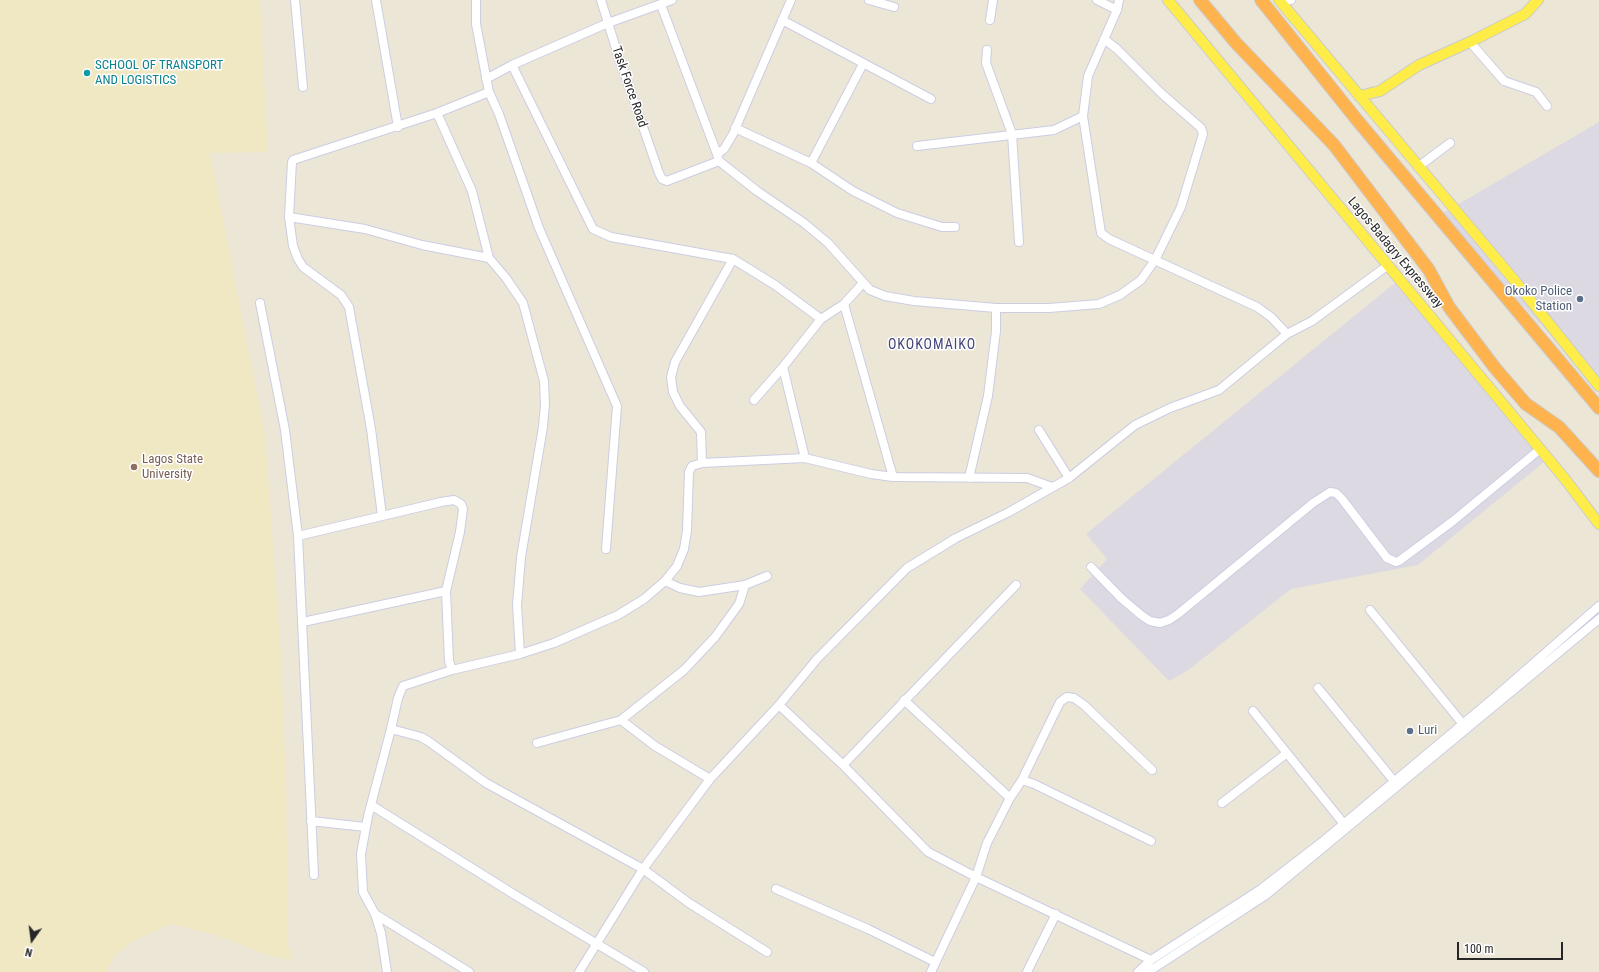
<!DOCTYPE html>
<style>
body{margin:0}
#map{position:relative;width:1599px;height:972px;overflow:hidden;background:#ece6d7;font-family:"Roboto Condensed",sans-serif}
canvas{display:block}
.north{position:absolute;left:12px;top:920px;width:40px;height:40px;-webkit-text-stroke:3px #fff;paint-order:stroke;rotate:194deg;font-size:11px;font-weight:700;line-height:16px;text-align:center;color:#272727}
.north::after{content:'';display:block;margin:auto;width:14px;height:18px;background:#272727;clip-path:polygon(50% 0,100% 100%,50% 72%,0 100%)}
.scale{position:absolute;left:1457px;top:942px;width:106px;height:18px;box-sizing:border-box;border:2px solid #272727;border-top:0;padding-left:5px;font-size:12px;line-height:14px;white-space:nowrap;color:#272727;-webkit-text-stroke:3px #fff;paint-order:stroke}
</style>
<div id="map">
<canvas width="1599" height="972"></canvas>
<div class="north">N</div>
<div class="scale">100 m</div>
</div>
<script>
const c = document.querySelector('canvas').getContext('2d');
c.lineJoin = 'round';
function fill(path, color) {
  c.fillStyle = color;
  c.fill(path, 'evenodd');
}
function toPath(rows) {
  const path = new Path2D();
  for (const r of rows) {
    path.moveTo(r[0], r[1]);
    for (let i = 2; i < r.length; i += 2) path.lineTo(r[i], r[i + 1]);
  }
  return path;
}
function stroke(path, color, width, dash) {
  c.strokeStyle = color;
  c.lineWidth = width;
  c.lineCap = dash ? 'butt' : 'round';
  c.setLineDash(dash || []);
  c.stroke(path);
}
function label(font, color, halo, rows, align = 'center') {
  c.font = font + ' "Roboto Condensed",sans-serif';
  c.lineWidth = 3;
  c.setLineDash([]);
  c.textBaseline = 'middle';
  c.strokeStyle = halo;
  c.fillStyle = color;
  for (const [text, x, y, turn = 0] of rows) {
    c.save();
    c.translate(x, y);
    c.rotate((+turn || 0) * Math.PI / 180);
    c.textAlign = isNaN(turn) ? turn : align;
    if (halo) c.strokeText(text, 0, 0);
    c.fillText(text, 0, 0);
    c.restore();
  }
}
fill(toPath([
 [1599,122,1599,386,1438,216],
 [1401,278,1544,462,1418,565,1291,589,1187,671,1169,681,1080,589,1107,559,1086,534]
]), '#ddd9e3');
fill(toPath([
 [0,0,260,0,268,152,210,153,265,435,281,657,286,778,288,946,293,960,271,956,212,934,171,924,131,942,114,957,106,972,0,972]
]), '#f0e8c3');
const minor = toPath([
 [295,0,303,87],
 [376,0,398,127],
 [476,0,476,24,489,92,499,114,539,228,617,406,606,549],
 [601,0,618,55,659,173,662,179,667,181,719,161,717,154,724,149,733,134,791,0],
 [869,0,894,7],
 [1097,0,1117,10],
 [1119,0,1117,10,1088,76,1083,116,1101,233,1109,239,1257,307,1271,317,1287,334],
 [1281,3,1291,0],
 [661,5,717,154],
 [782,20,931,99],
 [990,20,993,0],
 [1470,42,1504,81,1536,92,1547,106],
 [987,50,986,63,1012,134,1019,242],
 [512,65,593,229,611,237,733,259,775,285,821,319],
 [486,79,512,65,608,23,672,0],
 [437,113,472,191,489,258,506,278,523,303,544,381,545,404,543,427,521,557,517,605,520,654],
 [735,128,811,163,853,191,897,213,942,227,955,227],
 [917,146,1054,130,1083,116],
 [719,161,757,191,804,223,828,243,870,290,885,296,914,301,996,308,1049,308,1099,304,1120,295,1141,280,1155,260,1181,207,1203,134,1201,128,1161,93,1117,49,1104,39],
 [811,163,863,64],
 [1418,167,1450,143],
 [289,217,365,229,422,245,489,258],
 [260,303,285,430,298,536,314,875],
 [844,304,893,477],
 [754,400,783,367],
 [1039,430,1069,478],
 [805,458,783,367,821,319,844,304,863,283],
 [702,463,701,432,680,406,673,392,671,377,675,362,733,259],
 [969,478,988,396,996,331,996,308],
 [382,516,371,429,349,307,341,295,303,267,298,259,293,246,289,217,292,162,293,160,437,113,489,92],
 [298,536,441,502,454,500,461,504,463,509,460,532,446,591,449,661,452,670],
 [1091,567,1121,598,1141,615,1150,621,1160,623,1169,620,1178,614,1313,503,1330,492,1336,493,1342,499,1387,558,1396,562,1399,561,1453,521,1539,450],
 [665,581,680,588,699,592,745,585],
 [1370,610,1462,723],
 [303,622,446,591],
 [1318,688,1394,781],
 [904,700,1010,798],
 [779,705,843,765,928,852,976,877,1151,960],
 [1253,711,1344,824],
 [621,720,655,746,710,779],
 [391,729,421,737,428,741,486,783,643,869,689,903,767,952],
 [537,743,621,720,684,670,715,637,739,604,745,585,767,576],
 [843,765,1016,585],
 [1022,780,1034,784,1151,841],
 [1222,803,1287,753],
 [371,805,515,895,644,972],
 [311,821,365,827],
 [776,889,868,929,935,962],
 [375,914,469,972],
 [387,972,381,933,375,914,363,892,361,854,368,816,391,729,398,698,403,686,452,670,520,654,554,643,618,615,644,599,665,581,677,566,684,549,687,531,689,472,692,466,702,463,805,458,871,474,893,477,1027,478,1052,487],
 [579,972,643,869,710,779,779,705,817,659,907,568,956,538,1009,512,1069,478,1135,425,1170,408,1219,390,1287,334,1312,321,1387,266],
 [931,972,976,877,987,843,1010,798,1022,780,1060,702,1067,697,1074,698,1084,705,1152,770],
 [1027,972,1056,914],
 [1138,972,1151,960,1261,889,1322,842,1496,696,1599,606],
 [1148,972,1266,895,1599,619]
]);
const major = toPath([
 [1168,0,1565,479,1599,524],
 [1279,0,1515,281,1599,386],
 [1359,96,1380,91,1419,65,1470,42,1525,14,1538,0]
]);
const highway = toPath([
 [1200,0,1236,43,1334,145,1429,270,1449,307,1495,368,1526,404,1559,427,1599,471],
 [1261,0,1357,120,1599,408]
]);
stroke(minor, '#cccde3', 10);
stroke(major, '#cbcbcb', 12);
stroke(highway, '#cbcbcb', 14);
stroke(minor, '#fff', 8);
stroke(major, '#feed49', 10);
stroke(highway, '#ffb34e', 12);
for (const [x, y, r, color] of [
 [87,73,4,"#0f9aa8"],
 [1580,299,4,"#5c6f8a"],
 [134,467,4,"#8d6e63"],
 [1410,731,4,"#5c6f8a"]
]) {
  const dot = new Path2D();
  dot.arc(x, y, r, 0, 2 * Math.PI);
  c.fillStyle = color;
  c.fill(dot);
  stroke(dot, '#fff', 1.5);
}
label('13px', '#0d838f', '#fff', [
 ["SCHOOL OF TRANSPORT",95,66],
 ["AND LOGISTICS",95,81]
], 'left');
label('13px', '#272727', '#fff', [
 ["Task Force Road",629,87,71],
 ["Lagos-Badagry Expressway",1395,253,50]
]);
label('13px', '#4e5e75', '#fff', [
 ["Okoko Police",1572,292],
 ["Station",1572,307],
 ["Luri",1418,731,"left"]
], 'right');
label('13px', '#785e54', '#fff', [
 ["Lagos State",142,460],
 ["University",142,475]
], 'left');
c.letterSpacing = '1px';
label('14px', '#44467c', '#fff', [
 ["OKOKOMAIKO",932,345]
]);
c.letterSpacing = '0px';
</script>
